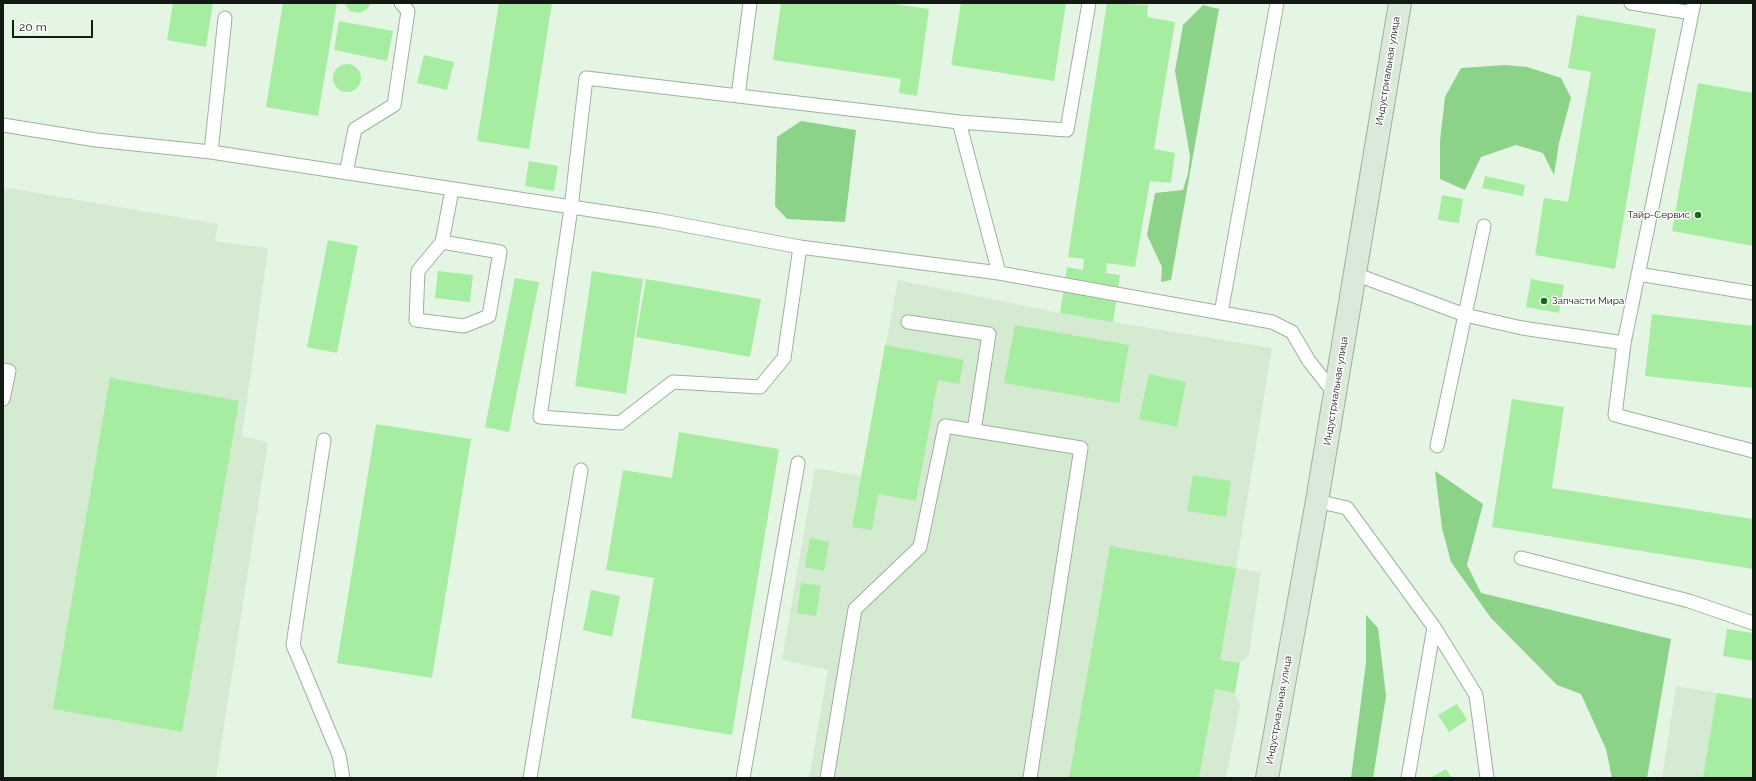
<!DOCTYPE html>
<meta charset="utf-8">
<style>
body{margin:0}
#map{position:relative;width:1756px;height:781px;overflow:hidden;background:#e4f6e3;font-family:Raleway,sans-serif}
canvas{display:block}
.frame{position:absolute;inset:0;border:4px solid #131913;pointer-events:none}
.scale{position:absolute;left:12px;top:20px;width:81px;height:18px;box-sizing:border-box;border:2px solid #131913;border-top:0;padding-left:5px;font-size:12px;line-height:14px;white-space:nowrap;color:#131913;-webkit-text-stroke:3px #fff;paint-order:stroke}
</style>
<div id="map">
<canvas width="1756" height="781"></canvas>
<div class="frame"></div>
<div class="scale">20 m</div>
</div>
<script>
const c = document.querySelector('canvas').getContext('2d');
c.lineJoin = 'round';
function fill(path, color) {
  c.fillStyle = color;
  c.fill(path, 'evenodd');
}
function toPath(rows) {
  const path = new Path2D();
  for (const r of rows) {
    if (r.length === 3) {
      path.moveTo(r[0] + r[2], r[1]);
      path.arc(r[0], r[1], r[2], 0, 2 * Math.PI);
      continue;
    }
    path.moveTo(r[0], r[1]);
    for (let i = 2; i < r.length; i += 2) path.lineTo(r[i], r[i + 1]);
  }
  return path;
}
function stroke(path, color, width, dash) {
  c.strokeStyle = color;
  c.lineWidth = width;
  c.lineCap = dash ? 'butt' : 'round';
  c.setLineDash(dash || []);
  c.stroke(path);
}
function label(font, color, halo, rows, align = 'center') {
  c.font = font + ' Raleway,sans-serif';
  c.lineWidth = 3;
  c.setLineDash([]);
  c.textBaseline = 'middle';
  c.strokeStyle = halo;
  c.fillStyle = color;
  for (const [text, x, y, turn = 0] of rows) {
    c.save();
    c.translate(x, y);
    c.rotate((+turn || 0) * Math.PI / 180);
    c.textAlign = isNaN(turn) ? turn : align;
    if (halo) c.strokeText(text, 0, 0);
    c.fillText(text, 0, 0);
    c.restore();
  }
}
fill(toPath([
 [3,187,218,224,215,241,268,248,242,436,268,442,216,778,3,778],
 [898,280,1060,313,1272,348,1236,568,1261,572,1249,655,1240,663,1235,693,1240,706,1226,778,809,778,828,670,782,660,815,468,861,476],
 [1676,686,1753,699,1753,778,1662,778]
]), '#d4ebd2');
fill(toPath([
 [1203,5,1219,9,1171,280,1161,282,1162,267,1147,235,1155,193,1183,190,1188,173,1190,156,1175,71,1183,25],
 [1505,65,1527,67,1561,78,1571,98,1559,143,1554,175,1543,153,1516,145,1481,157,1465,190,1440,179,1440,141,1445,97,1461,68],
 [801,121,856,130,845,222,787,219,775,206,777,137],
 [1435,471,1483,504,1467,565,1481,593,1671,639,1647,778,1612,778,1606,749,1581,694,1557,685,1491,618,1451,562,1442,528],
 [1366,615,1378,628,1386,696,1373,778,1351,778,1366,663]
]), '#8cd288');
fill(toPath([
 [173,3,213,3,206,47,167,40],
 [283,3,337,3,318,116,266,107],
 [344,3,371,3,367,9,359,13,350,11],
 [499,3,552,3,529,149,477,141],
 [781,3,889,3,929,9,917,96,899,93,901,79,773,60],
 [961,3,1066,3,1054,81,951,65],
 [1107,3,1148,5,1147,17,1175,22,1154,149,1175,153,1171,183,1150,181,1135,267,1107,263,1106,273,1120,275,1113,322,1060,313,1067,267,1083,270,1084,259,1068,257],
 [1577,15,1656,29,1615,269,1535,255,1544,198,1568,202,1591,72,1568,68],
 [339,21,393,31,387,61,334,50],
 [424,55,454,62,447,90,417,83],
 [347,78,14],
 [1698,83,1753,93,1753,246,1672,231],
 [529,161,558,166,554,191,525,186],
 [1485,176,1525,185,1523,196,1482,188],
 [1442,195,1463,199,1459,223,1438,220],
 [328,240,358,246,337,353,307,347],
 [438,271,473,275,470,302,435,298],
 [592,271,643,279,626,394,575,386],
 [515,278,539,282,509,432,485,427],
 [646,279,761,299,750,357,636,337],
 [1531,279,1564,285,1559,313,1526,307],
 [1652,314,1753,326,1753,388,1645,376],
 [1015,325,1129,345,1119,403,1004,383],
 [885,345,964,360,959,384,938,380,916,501,878,494,872,530,852,527],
 [1149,374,1186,382,1177,427,1139,419],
 [110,378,239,401,182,732,53,709],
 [1512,399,1564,407,1552,488,1753,519,1753,569,1492,527],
 [376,424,471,439,432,678,337,663],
 [679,432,779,449,732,735,631,718,654,578,606,570,623,470,672,478],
 [1193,475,1231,481,1226,517,1187,511],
 [810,538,829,542,824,571,805,567],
 [1110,546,1236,568,1220,660,1240,663,1235,693,1215,689,1199,778,1069,778],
 [801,583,821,586,816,616,797,613],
 [591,590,620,596,612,637,583,630],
 [1727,629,1753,633,1753,661,1723,656],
 [1717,693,1753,699,1753,778,1703,778],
 [1457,704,1467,720,1449,732,1438,715],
 [1446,769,1452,778,1430,778]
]), '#a6eda2');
const service = toPath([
 [1631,3,1692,13],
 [1694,3,1624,343,1615,415,1753,451],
 [738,96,750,3],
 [959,122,999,273],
 [3,125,96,140,211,152,657,220,800,247,999,273,1272,322,1292,332,1309,361,1335,394],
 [211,152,225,18],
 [346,173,355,129,394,105,408,11,401,3],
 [442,242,418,271,416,320,464,326,489,316,500,252,442,242,452,190],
 [800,247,784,358,760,387,673,382,620,423,540,417,571,208,586,78,959,122,1067,130,1089,3],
 [1355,274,1465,315,1522,328,1624,343],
 [1638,274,1753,293],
 [1221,313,1277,3],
 [908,322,989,334,974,431],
 [3,370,9,371,3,399],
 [324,440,293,645,339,755,343,778],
 [1437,446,1484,226],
 [1317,501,1347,508,1434,627,1476,695,1487,778],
 [1521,558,1689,601,1753,623],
 [530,778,581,470],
 [743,778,798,463],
 [827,778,855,609,920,547,945,426,1081,448,1030,778],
 [1408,778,1434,627]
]);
const secondary = toPath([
 [1267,778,1317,501,1400,3]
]);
stroke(service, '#9fb09e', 15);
stroke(secondary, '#9fb09e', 24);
stroke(service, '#fff', 13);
stroke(secondary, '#dbe9da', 22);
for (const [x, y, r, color] of [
 [1698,215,4,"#136c16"],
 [1544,301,4,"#136c16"]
]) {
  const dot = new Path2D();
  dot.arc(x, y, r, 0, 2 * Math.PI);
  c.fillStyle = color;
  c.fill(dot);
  stroke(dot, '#fff', 1.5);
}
label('10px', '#131913', '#fff', [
 ["Индустриальная улица",1388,71,-81],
 ["Индустриальная улица",1336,391,-81],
 ["Индустриальная улица",1279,710,-80]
]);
label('10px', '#131913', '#fff', [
 ["Тайр-Сервис",1690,215],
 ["Запчасти Мира",1552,301,"left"]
], 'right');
</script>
